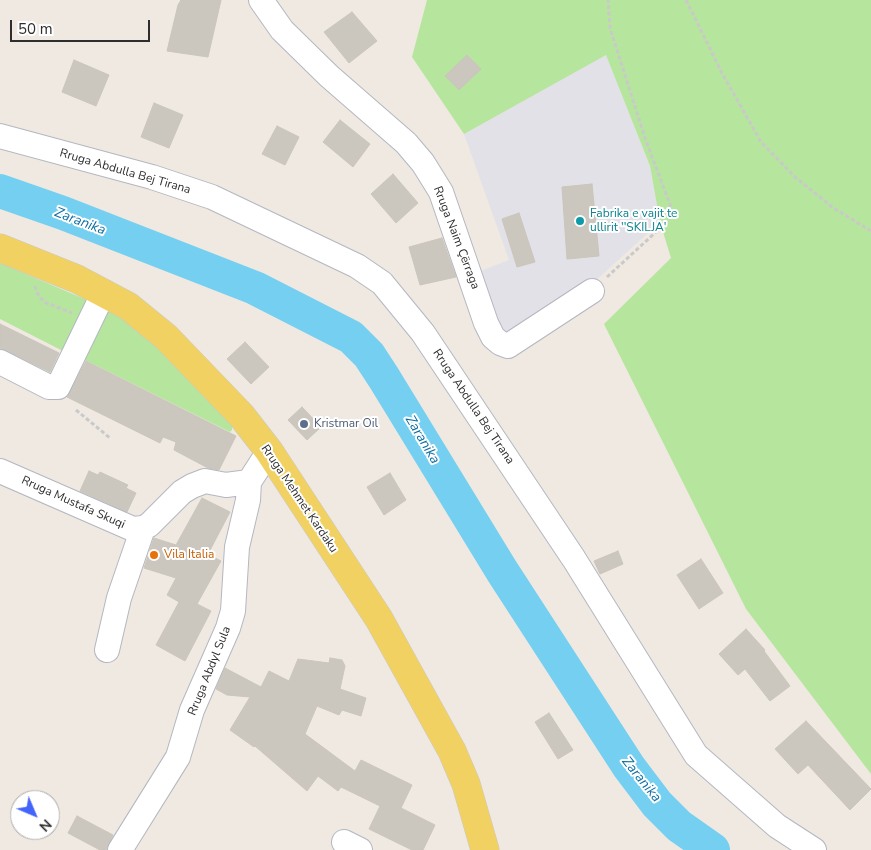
<!DOCTYPE html>
<meta charset="utf-8">
<style>
body{margin:0}
#map{position:relative;width:871px;height:850px;overflow:hidden;background:#efe9e1;font-family:"Nunito Sans",sans-serif}
canvas{display:block}
.north{position:absolute;left:10px;top:790px;width:50px;height:50px;box-sizing:border-box;background:#fff;border:1px solid #ababab;border-radius:50%;rotate:135deg;font-size:14px;font-weight:700;line-height:20px;text-align:center;color:#2e2e2e}
.north::after{content:'';display:block;margin:auto;width:18px;height:22px;background:#4264fb;clip-path:polygon(50% 0,100% 100%,50% 72%,0 100%)}
.scale{position:absolute;left:10px;top:20px;width:140px;height:22px;box-sizing:border-box;border:2px solid #2e2e2e;border-top:0;padding-left:6px;font-size:15px;line-height:18px;white-space:nowrap;color:#2e2e2e;-webkit-text-stroke:4px #fff;paint-order:stroke}
</style>
<div id="map">
<canvas width="871" height="850"></canvas>
<div class="north">N</div>
<div class="scale">50 m</div>
</div>
<script>
const c = document.querySelector('canvas').getContext('2d');
c.lineJoin = 'round';
function fill(path, color) {
  c.fillStyle = color;
  c.fill(path, 'evenodd');
}
function toPath(rows) {
  const path = new Path2D();
  for (const r of rows) {
    path.moveTo(r[0], r[1]);
    for (let i = 2; i < r.length; i += 2) path.lineTo(r[i], r[i + 1]);
  }
  return path;
}
function stroke(path, color, width, dash) {
  c.strokeStyle = color;
  c.lineWidth = width;
  c.lineCap = dash ? 'butt' : 'round';
  c.setLineDash(dash || []);
  c.stroke(path);
}
function label(font, color, halo, rows, align = 'center') {
  c.font = font + ' "Nunito Sans",sans-serif';
  c.lineWidth = 4;
  c.setLineDash([]);
  c.textBaseline = 'middle';
  c.strokeStyle = halo;
  c.fillStyle = color;
  for (const [text, x, y, turn = 0] of rows) {
    c.save();
    c.translate(x, y);
    c.rotate((+turn || 0) * Math.PI / 180);
    c.textAlign = isNaN(turn) ? turn : align;
    if (halo) c.strokeText(text, 0, 0);
    c.fillText(text, 0, 0);
    c.restore();
  }
}
fill(toPath([
 [606,54,650,166,660,222,592,284,500,336,473,274,509,260,464,134]
]), '#e3e1e8');
fill(toPath([
 [427,0,871,0,871,774,746,609,604,324,671,258,660,222,650,166,606,55,464,134,412,57],
 [0,263,87,300,63,351,0,319],
 [109,310,136,329,155,346,232,425,232,430,230,432,85,360]
]), '#b6e59e');
stroke(toPath([
 [0,191,63,213,255,288,351,337,369,355,384,378,502,571,629,767,657,804,679,826,713,850]
]), '#75cff0', 34);
const building = toPath([
 [181,0,221,0,208,57,167,51,178,5,181,0],
 [352,12,377,41,349,63,324,32,352,12],
 [467,55,481,69,459,90,445,76,467,55],
 [74,60,109,75,96,106,62,92,74,60],
 [154,103,183,115,169,148,141,137,154,103],
 [340,120,370,144,353,167,323,142,340,120],
 [277,126,299,137,285,165,262,154,277,126],
 [393,174,418,203,396,223,371,194,393,174],
 [592,184,599,256,567,259,562,187,592,184],
 [519,213,535,262,517,267,502,219,519,213],
 [442,238,456,277,420,285,409,247,442,238],
 [0,324,59,353,50,372,0,348,0,324],
 [245,342,269,367,251,384,227,359,245,342],
 [86,361,236,436,219,470,208,468,174,450,176,442,163,437,160,443,67,397,86,361],
 [302,407,321,427,307,440,288,420,302,407],
 [89,471,98,475,100,472,128,485,126,488,136,493,127,512,80,491,89,471],
 [390,473,406,500,384,515,367,487,390,473],
 [202,498,230,512,208,554,221,561,197,604,211,611,185,661,156,645,179,602,167,595,176,578,144,568,154,538,176,545,202,498],
 [618,551,623,564,600,574,594,561,618,551],
 [701,559,723,593,699,609,677,575,701,559],
 [746,629,765,650,764,651,790,686,770,701,745,669,738,675,719,654,746,629],
 [330,658,342,660,345,666,340,689,366,698,361,716,342,710,339,715,317,706,305,734,355,771,361,760,412,785,401,808,435,825,423,850,412,850,369,829,380,806,341,787,338,791,318,776,307,791,255,746,254,747,230,730,250,697,227,695,216,689,225,668,261,687,269,671,289,681,298,659,329,663,330,658],
 [549,713,573,750,558,759,535,722,549,713],
 [806,721,871,789,850,810,808,765,798,774,775,749,806,721],
 [77,816,113,835,106,850,100,850,68,833,77,816]
]);
fill(building, '#cbc7bf');
stroke(building, '#cbc5ba', 1);
const minor = toPath([
 [261,0,282,30,329,76,406,143,423,163,441,192,486,323,493,337,500,343,508,346,592,291],
 [0,136,152,177,212,197,357,266,382,283,423,333,574,559,696,755,777,826,814,850],
 [0,362,49,387,58,387,104,292],
 [0,471,133,529,143,528,149,525,182,492,192,486,205,481,226,485,249,482],
 [107,650,119,598,143,528],
 [344,842,360,850],
 [120,850,178,757,192,710,228,628,233,611,237,547,248,500,249,482,269,451]
]);
const major = toPath([
 [0,248,77,279,128,306,166,337,241,415,269,451,379,619,452,751,466,784,485,850]
]);
stroke(minor, '#b4b7c1', 26);
stroke(major, '#c9c9c9', 29);
stroke(toPath([
 [686,0,722,73,761,142,795,177,832,207,871,231],
 [607,277,669,220,671,207,645,138,610,28,608,0],
 [35,286,37,293,44,302,72,313],
 [76,410,110,438]
]), '#c9c9c9', 3, [4, 2.5]);
stroke(minor, '#fff', 24);
stroke(major, '#f2d163', 28);
for (const [x, y, r, color] of [
 [580,221,5,"#0f9aa8"],
 [304,424,5,"#5c6f8a"],
 [154,555,5,"#e8710a"]
]) {
  const dot = new Path2D();
  dot.arc(x, y, r, 0, 2 * Math.PI);
  c.fillStyle = color;
  c.fill(dot);
  stroke(dot, '#fff', 2);
}
label('12px', '#2e2e2e', '#fff', [
 ["Rruga Abdulla Bej Tirana",125,172,16],
 ["Rruga Naim Çërraga",456,238,69],
 ["Rruga Abdulla Bej Tirana",473,407,56],
 ["Rruga Mehmet Kardaku",299,499,56],
 ["Rruga Mustafa Skuqi",73,503,24],
 ["Rruga Abdyl Sula",210,671,-68]
]);
label('12px', '#0d838f', '#fff', [
 ["Fabrika e vajit te",590,214],
 ["ullirit ''SKILJA'",590,228]
], 'left');
label('12px', '#4e5e75', '#fff', [
 ["Kristmar Oil",314,424]
], 'left');
label('12px', '#c56008', '#fff', [
 ["Vila Italia",164,555]
], 'left');
label('italic 14px', '#0d6fa3', '#fff', [
 ["Zaranika",80,222,21],
 ["Zaranika",422,440,59],
 ["Zaranika",641,780,51]
]);
</script>
